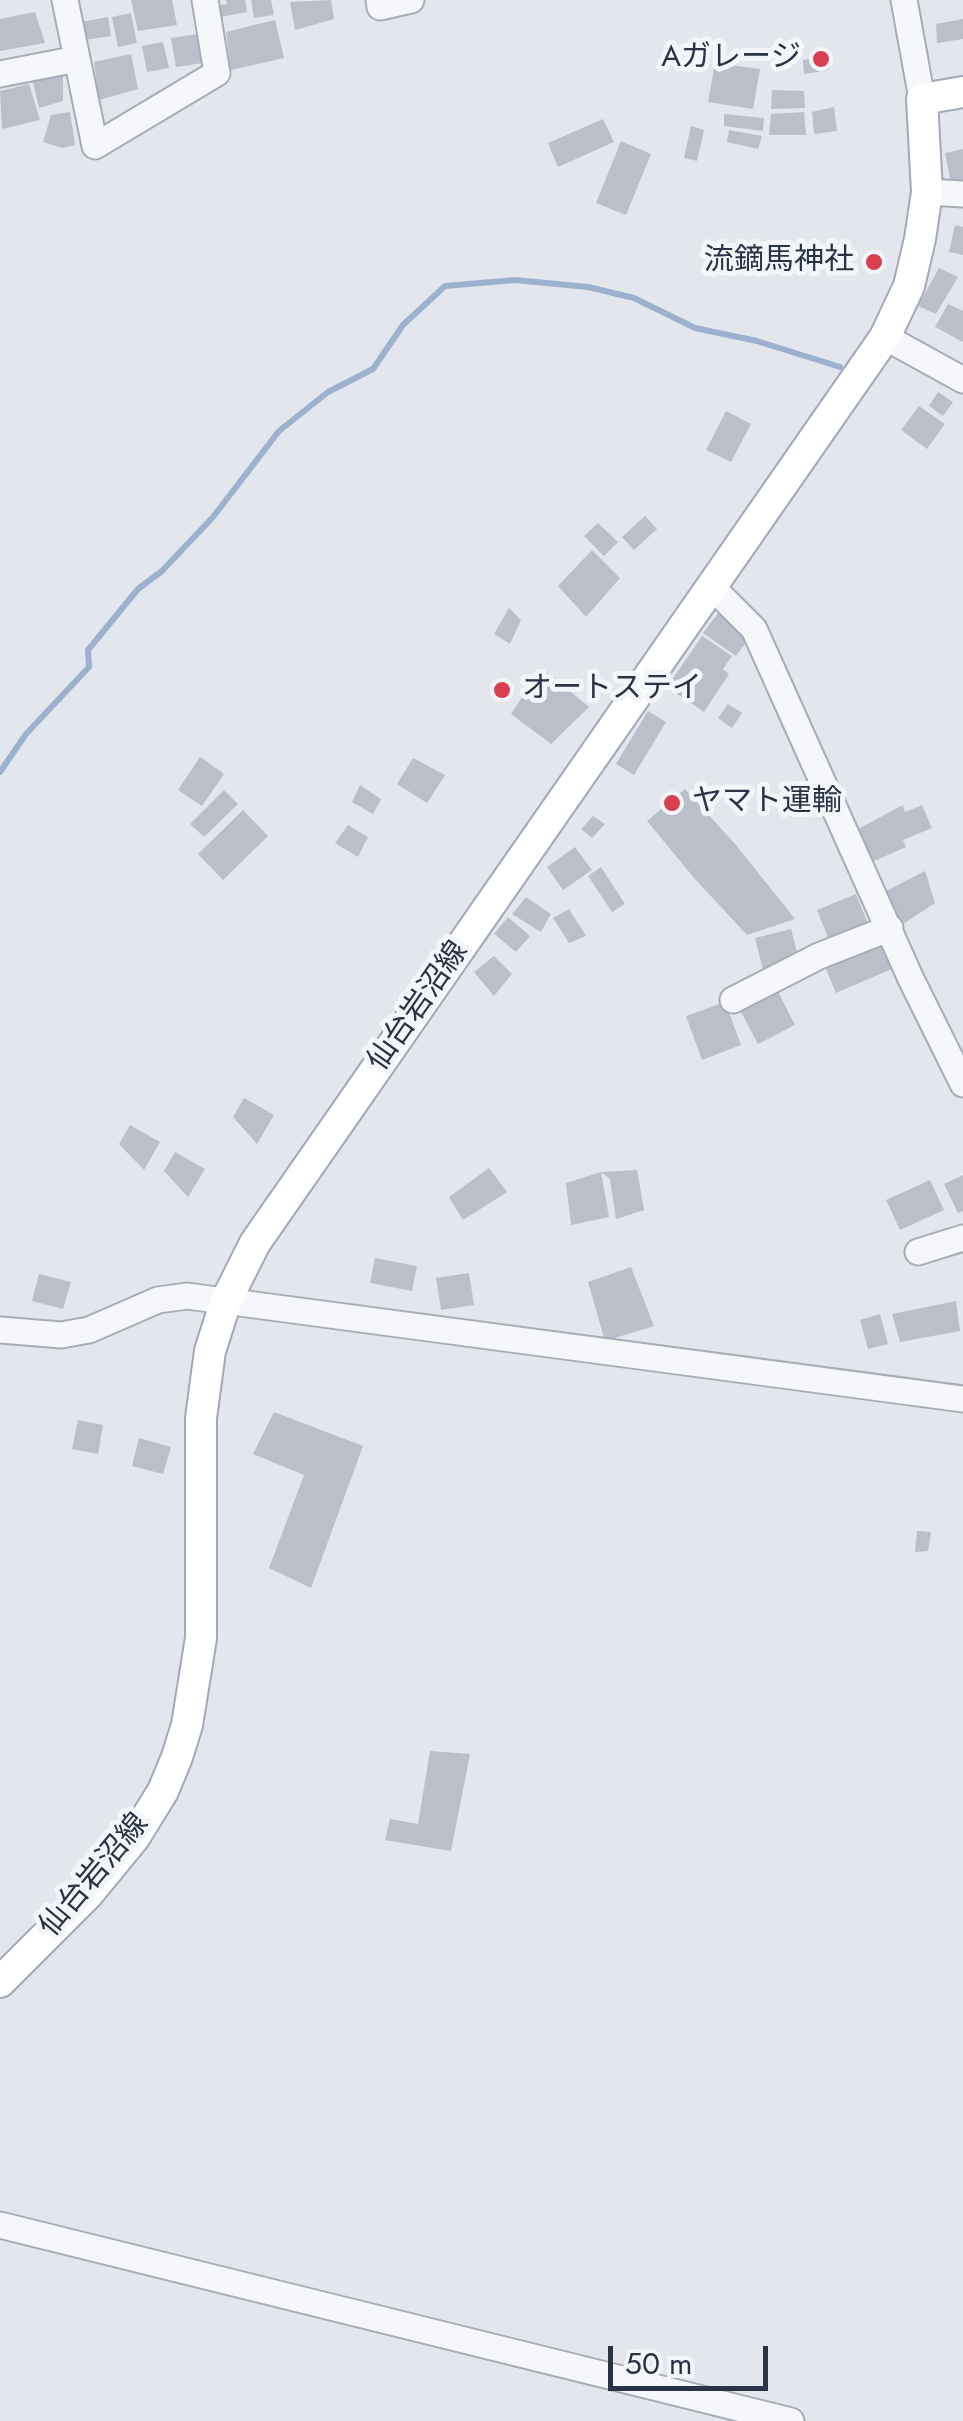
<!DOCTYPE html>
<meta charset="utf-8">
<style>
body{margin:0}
#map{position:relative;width:963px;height:2421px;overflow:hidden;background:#e3e6ec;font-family:Jost,sans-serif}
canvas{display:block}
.scale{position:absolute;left:608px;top:2346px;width:160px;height:45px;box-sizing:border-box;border:5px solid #293246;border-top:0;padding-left:12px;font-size:30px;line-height:35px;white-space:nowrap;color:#293246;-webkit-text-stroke:8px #f3f5f9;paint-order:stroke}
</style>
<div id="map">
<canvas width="963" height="2421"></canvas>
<div class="scale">50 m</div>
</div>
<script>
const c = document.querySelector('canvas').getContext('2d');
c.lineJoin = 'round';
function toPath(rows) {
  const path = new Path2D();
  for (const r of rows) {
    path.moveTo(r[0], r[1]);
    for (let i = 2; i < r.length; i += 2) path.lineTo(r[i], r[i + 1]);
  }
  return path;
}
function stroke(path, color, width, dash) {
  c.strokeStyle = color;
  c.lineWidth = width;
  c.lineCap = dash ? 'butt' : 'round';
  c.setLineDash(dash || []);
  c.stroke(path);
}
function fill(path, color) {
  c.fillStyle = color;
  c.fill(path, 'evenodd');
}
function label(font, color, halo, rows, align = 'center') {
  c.font = font + ' Jost,"Noto Sans JP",sans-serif';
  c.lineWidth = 10;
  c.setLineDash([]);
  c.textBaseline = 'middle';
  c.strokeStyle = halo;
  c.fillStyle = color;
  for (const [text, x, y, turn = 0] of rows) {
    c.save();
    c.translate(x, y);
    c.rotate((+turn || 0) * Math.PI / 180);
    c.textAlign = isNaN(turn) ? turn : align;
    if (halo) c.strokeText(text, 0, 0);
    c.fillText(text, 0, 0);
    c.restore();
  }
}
stroke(toPath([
 [0,772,26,734,89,667,88,650,138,589,162,571,213,517,279,431,328,392,373,369,403,325,445,286,515,280,588,287,634,298,695,328,757,341,840,367]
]), '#9cb1ce', 6);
fill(toPath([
 [131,0,172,0,177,25,138,31],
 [226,0,245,0,247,12,215,18,213,6,227,4],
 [251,0,271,0,274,15,254,18],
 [331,0,334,19,295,30,290,2],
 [35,12,45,43,0,51,0,19],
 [131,13,137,43,118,47,112,17],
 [108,17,111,36,84,40,81,22],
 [963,19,963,39,937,43,936,24],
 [275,20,284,58,231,70,226,32],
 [198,34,203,63,176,67,171,38],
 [163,42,169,68,147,72,142,46],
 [131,54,138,89,99,100,94,62],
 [826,56,829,70,804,74,803,60],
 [715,63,760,69,753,109,708,102],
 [63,76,63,101,39,108,32,78],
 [29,84,40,120,2,129,0,91],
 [772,90,804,91,805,108,771,109],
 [834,107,837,131,814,134,812,112],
 [70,112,75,145,62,148,43,142,51,115],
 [804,112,806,135,769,135,771,114],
 [724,114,764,118,763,131,724,126],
 [603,119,614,142,558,167,548,143],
 [691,126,704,130,697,161,684,158],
 [729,130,762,136,758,149,727,142],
 [621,141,651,154,626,215,596,203],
 [963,149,963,186,952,189,945,153],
 [955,225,963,227,963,255,949,252],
 [939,268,958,277,936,314,918,306],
 [948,304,963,311,963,342,935,327],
 [938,392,953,402,943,416,929,406],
 [919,406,945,424,927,449,901,430],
 [726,411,751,424,731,462,706,450],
 [645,516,657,529,634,550,622,537],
 [598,523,618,542,604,556,584,536],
 [592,550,620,578,586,617,558,586],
 [509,608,521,620,510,644,494,634],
 [719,612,751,636,736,656,703,633],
 [702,636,732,656,723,669,729,674,704,712,667,687],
 [542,668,589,707,551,744,511,714],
 [728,704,742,713,732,728,718,718],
 [648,711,666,722,634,775,616,764],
 [200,757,224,774,202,806,178,790],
 [413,758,445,775,427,803,397,784],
 [360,785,381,799,373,814,352,802],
 [685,789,736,845,795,919,747,935,695,879,647,821],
 [224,790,238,804,204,837,190,824],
 [903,805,905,812,922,805,932,828,903,840,906,847,872,862,858,829],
 [243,810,268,836,223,880,198,854],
 [593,816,605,824,592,838,581,829],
 [348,825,368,837,358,857,335,843],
 [575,847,592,870,563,890,547,867],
 [601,867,625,904,612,912,588,876],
 [925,871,935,903,903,924,884,892],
 [856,894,870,929,831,945,817,910],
 [526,897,551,914,541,932,512,914],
 [569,909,586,936,569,943,553,918],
 [508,917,530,936,516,952,494,934],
 [791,929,801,968,765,977,755,938],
 [881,937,894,968,836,993,823,962],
 [494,956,512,974,494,996,474,972],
 [775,986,795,1025,758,1044,738,1006],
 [725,1002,741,1045,702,1060,686,1016],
 [244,1098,274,1115,257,1144,233,1117],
 [130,1125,160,1142,144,1170,119,1144],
 [175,1152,205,1169,188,1197,164,1171],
 [489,1168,507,1192,463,1220,449,1197],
 [637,1170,644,1210,616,1219,610,1179,601,1172],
 [601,1172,609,1217,571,1225,566,1183],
 [963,1175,963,1211,958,1213,944,1184],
 [930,1180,944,1210,900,1230,886,1200],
 [375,1258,417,1266,412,1291,370,1283],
 [631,1267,654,1326,605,1341,588,1282],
 [469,1273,474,1305,441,1310,436,1278],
 [39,1274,71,1282,63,1309,32,1301],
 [956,1301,960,1331,900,1342,892,1314],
 [880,1314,888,1344,868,1349,860,1320],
 [274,1412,363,1446,311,1588,269,1568,304,1475,253,1454],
 [78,1420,103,1425,98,1454,72,1449],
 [139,1438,171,1447,163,1474,132,1466],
 [917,1531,931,1532,928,1551,915,1552],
 [430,1751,470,1754,451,1851,385,1840,390,1819,418,1824]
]), '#babfca');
const minor = toPath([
 [65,0,95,146,217,73,205,0],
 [379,0,380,7,411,0],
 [904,0,922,99],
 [0,74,77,59],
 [927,192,963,194],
 [885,337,963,380],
 [710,585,754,629,911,979,963,1084],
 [733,1000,819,956,890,928],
 [918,1252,963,1238],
 [0,1330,61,1335,89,1330,158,1300,187,1296,963,1399],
 [0,2225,791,2421]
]);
const major = toPath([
 [0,1982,88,1894,134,1838,163,1791,177,1757,187,1725,201,1638,201,1418,210,1351,226,1301,255,1243,885,337,909,286,920,239,927,192,922,99,963,92]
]);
stroke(minor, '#a7acb7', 29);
stroke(major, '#a1a9b9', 34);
stroke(minor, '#f6f7fa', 25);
stroke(major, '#fff', 30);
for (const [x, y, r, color] of [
 [821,59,10,"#d9404d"],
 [874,262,10,"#d9404d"],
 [502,690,10,"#d9404d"],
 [672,803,10,"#d9404d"]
]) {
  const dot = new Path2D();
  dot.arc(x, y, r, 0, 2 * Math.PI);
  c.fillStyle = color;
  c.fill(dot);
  stroke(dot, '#f3f5f9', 4);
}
label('30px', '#293246', '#f3f5f9', [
 ["Aガレージ",801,59],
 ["流鏑馬神社",854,262],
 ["オートステイ",522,690,"left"],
 ["ヤマト運輸",692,803,"left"]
], 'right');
label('30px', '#293246', '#f3f5f9', [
 ["仙台岩沼線",419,1007,-55],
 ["仙台岩沼線",95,1876,-50]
]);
</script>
